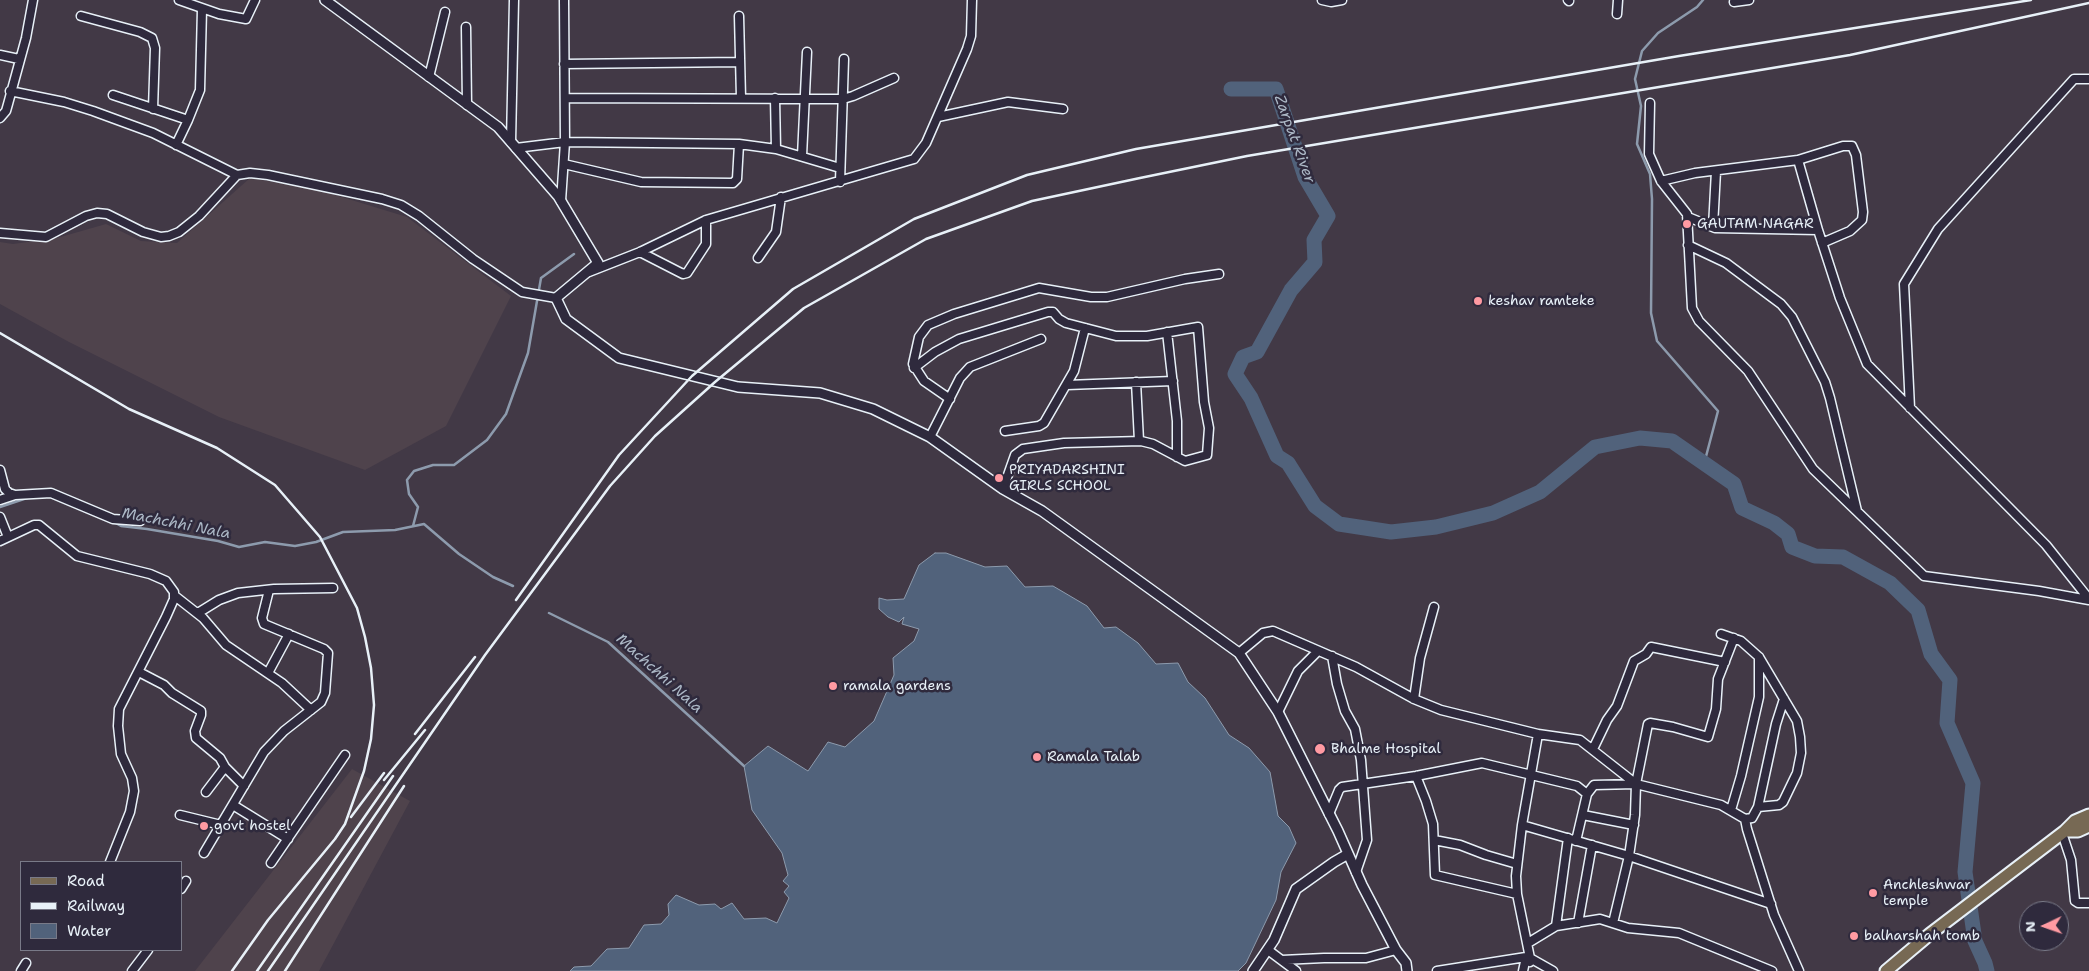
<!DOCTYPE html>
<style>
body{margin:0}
#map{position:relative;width:2089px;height:971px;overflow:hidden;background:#423946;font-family:"Shantell Sans",sans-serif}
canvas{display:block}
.legend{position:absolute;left:20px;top:861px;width:162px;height:90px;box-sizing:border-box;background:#2f2a3d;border:1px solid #797a88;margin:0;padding:6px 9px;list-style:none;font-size:15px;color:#e8f1f8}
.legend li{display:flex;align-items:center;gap:10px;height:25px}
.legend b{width:25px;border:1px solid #797a88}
.north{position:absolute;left:2019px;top:901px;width:50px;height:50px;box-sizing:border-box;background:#2f2a3d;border:1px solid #797a88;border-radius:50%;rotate:267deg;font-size:14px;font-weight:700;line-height:20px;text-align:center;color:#e8f1f8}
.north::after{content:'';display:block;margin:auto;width:18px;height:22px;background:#ff9aa2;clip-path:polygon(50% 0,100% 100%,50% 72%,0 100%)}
</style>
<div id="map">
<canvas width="2089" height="971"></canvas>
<ul class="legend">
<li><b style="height:6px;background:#776954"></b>Road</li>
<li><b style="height:6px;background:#e8f1f8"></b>Railway</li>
<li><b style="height:14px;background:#51627b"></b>Water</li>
</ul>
<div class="north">N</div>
</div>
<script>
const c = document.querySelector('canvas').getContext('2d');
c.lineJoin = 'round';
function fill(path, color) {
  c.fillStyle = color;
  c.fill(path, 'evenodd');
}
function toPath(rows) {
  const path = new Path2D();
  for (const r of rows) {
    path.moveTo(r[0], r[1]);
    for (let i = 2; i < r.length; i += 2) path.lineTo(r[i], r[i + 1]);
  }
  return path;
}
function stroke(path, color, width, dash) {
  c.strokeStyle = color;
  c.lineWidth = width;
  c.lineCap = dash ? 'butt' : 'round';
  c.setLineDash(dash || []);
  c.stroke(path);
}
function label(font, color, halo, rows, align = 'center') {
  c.font = font + ' "Shantell Sans",sans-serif';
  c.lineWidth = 5;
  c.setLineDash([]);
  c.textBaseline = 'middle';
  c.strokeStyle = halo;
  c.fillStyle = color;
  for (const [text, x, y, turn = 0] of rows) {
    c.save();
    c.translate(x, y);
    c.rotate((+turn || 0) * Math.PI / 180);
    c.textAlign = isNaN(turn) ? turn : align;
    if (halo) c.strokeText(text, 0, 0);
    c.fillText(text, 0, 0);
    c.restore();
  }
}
fill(toPath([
 [250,178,319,190,407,217,511,296,446,426,365,470,219,417,69,342,0,304,0,242,13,244,57,238,106,224,141,241,177,243],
 [352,769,410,801,319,971,195,971]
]), '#4f434c');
const water = toPath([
 [935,553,946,553,985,567,1007,566,1025,587,1053,586,1087,606,1104,628,1116,627,1138,643,1156,664,1178,663,1188,682,1205,698,1229,735,1249,748,1270,772,1278,816,1289,827,1296,843,1281,872,1276,900,1246,963,1238,971,570,971,574,967,591,966,607,949,629,948,644,925,661,924,669,915,668,904,676,895,699,905,715,904,721,909,732,903,744,919,766,918,777,923,789,898,784,892,789,886,783,881,788,875,782,853,752,810,744,766,768,746,808,771,828,742,845,747,874,721,894,675,893,658,914,641,919,629,902,624,904,617,899,622,888,617,879,609,879,598,887,600,904,599,919,565,935,553]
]);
fill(water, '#51627b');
stroke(water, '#8d9bad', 1);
stroke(toPath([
 [1703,0,1697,7,1658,33,1642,51,1635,79,1641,106,1637,144,1650,174,1652,199,1651,313,1657,341,1718,411,1704,464],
 [0,507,27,498],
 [114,522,121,526,147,529,218,541,239,547,265,542,295,546,316,542,343,532,395,530,424,524,459,554,493,577,513,586],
 [413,526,418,507,409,494,407,480,414,471,433,465,454,465,487,440,506,414,528,353,541,278,574,254],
 [549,613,608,642,744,766]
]), '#8d9bad', 2.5);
stroke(toPath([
 [1231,89,1276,89,1305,177,1328,216,1314,240,1315,262,1291,290,1257,352,1243,357,1235,374,1251,398,1277,456,1288,463,1315,506,1339,524,1391,532,1436,527,1493,513,1540,492,1595,447,1640,438,1672,441,1734,484,1742,508,1774,523,1788,534,1792,547,1815,556,1843,557,1890,583,1918,610,1931,654,1950,680,1947,723,1973,783,1965,872,1975,941,1985,963,1987,971]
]), '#51627b', 15);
const minor = toPath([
 [179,0,219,14,246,19,255,0],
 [1322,0,1331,2,1342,0],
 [1568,0,1569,1],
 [1734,2,1749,0],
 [1617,14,1618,0],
 [81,16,140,32,152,38,155,48,153,109],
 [739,16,741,98],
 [466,27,467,105],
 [0,55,19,59],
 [564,64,740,62],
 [429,77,445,12],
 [10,91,64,102,93,111,153,133,237,175],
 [113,95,188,120],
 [565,98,843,99,853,96,894,78],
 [775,98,776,149],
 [1650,103,1649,154,1661,181,1687,214,1692,308,1699,321,1748,371,1813,469,1924,576,2039,591,2089,600],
 [938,117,1008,102,1063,109],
 [0,118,6,111,8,104,26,38,33,0],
 [511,142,514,0],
 [176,145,188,120,200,90,202,9],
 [516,148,565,142,739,144,776,149,840,168],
 [802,156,807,52],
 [1798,160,1818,230],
 [564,164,641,182,733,183,737,179,739,144],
 [1661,181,1695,173,1798,160,1843,146,1852,146,1856,155,1863,212,1862,220,1850,231,1822,243],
 [840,182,844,59],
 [561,201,565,142,564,0],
 [1688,217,1715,228,1818,230,1840,298,1867,364,2046,545,2089,599],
 [1713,227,1716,171],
 [0,233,46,237,86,216,97,213,107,214,143,232,161,237,169,236,179,232,199,216,237,175,250,173,268,175,382,199,401,205,419,216,473,259,522,292,556,298],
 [1688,245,1726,263,1781,304,1792,317,1825,382,1830,398,1857,511],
 [640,252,683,274,687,273,706,244,706,220],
 [758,258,776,232,781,197],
 [589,272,640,252,706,220,914,159,926,143,967,49,971,36,972,0],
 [1167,332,1177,421,1177,457],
 [914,368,935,352,959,339,1048,312,1053,312,1059,319,1066,323,1116,336,1147,336,1198,327,1204,402,1209,428,1207,455,1185,461,1153,444,1141,441,1064,443,1023,449,1015,455,1003,489],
 [1136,382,1139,441],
 [1067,385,1173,381],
 [950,399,924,381,913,364,919,337,928,325,954,314,1039,288,1091,297,1107,297,1185,279,1219,274],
 [1910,408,1904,284,1938,229,2074,79,2089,79],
 [1005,431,1039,426,1044,423,1074,371,1085,328],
 [930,437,960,378,970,367,1041,339],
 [0,470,5,489,9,493,15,495],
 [0,500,15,495,51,493,113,519,140,521],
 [0,517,8,537],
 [0,541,34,525,39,525,77,556,150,574,166,581,174,592,174,599,166,617,119,709,118,726,121,754,132,778,134,791,130,812,110,862],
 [175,596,203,618,226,645,282,683,311,710],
 [198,613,219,600,238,593,274,589,333,588],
 [1721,634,1741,641,1759,657,1797,721,1800,737,1801,753,1797,773,1783,802,1779,805,1758,807,1752,818,1745,819],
 [1239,653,1263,633,1273,631,1356,667,1414,699,1441,710,1538,734],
 [1332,656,1337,684,1345,711,1355,729,1361,760,1367,840,1356,872],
 [139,672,164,685,172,693,201,711,201,715,195,731,196,738,220,758,225,767,244,786],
 [268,673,289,634],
 [1414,699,1420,658,1434,607],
 [1278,712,1298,671,1318,651],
 [1593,749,1607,720,1617,706,1634,661,1646,654,1651,647,1725,662],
 [1416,776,1426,801,1433,824,1435,875,1517,894],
 [206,792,225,767],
 [233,805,288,839],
 [1758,807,1776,724,1784,699],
 [1731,810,1741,776,1759,697,1759,657],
 [1329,814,1339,790,1342,787,1416,776,1482,763,1577,786,1587,794,1594,785,1636,784,1721,805,1745,819,1747,829,1774,915,1799,971],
 [180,815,221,825],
 [1583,815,1634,825],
 [1522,825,1629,856,1771,904],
 [2062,833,2071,860,2075,901,2078,903,2089,903],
 [1434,840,1460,845,1486,855,1517,864],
 [1576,841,1587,794],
 [204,853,264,752,284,731,321,702,325,693,328,653,324,649,264,624,262,618,269,590],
 [271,863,345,755],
 [181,889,186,881],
 [1578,923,1592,845],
 [1613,923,1629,856,1635,815,1636,784,1648,724,1650,723,1673,727,1708,737,1716,709,1718,679,1734,638],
 [1556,926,1568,838],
 [1528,943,1556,926,1600,919,1628,928,1679,933,1772,971],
 [1268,950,1296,971],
 [1282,960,1324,958,1366,958,1396,950],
 [21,971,26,963],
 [132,971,148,950],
 [1437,971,1526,957,1530,962,1530,960],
 [1523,971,1526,957],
 [1553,971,1530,958,1517,894,1516,876,1522,825,1538,734,1580,740,1636,784]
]);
const tertiary = toPath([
 [325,0,498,127,558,196,598,263,556,298,566,319,619,358,738,387,820,393,873,409,930,437,1003,489,1042,511,1239,653,1278,712,1338,831,1362,885,1396,950,1406,963,1407,971],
 [1253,971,1274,940,1296,889,1334,862,1348,854]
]);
const primary = toPath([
 [2065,831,2078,831,2089,826],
 [1886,971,1930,934,2065,831,2075,821,2089,815]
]);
stroke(minor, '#e8f1f8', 11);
stroke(tertiary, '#e8f1f8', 12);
stroke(primary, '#e8f1f8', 15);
stroke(minor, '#2f2a3d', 8);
stroke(tertiary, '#2f2a3d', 9);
stroke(primary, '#776954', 11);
stroke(toPath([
 [0,333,129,409,217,448,275,485,320,537,357,608,365,637,371,668,374,705,371,739,364,771,345,824,335,839,268,920,232,971],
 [516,600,619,455,692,376,793,289,914,219,1027,175,1136,149,1679,56,2031,0],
 [415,734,475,657],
 [384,780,425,730],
 [351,817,384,773],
 [257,971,393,776],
 [268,971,485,655,610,486,655,436,715,382,804,308,926,239,1032,201,1140,178,1247,156,1850,55,2089,3],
 [285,971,404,786]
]), '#e8f1f8', 2.5);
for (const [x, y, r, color] of [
 [1687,224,5,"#ff9aa2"],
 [1478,301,5,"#ff9aa2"],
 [999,478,5,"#ff9aa2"],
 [833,686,5,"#ff9aa2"],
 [1320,749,6,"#ff9aa2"],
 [1037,757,5,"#ff9aa2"],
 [204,826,5,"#ff9aa2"],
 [1873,893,5,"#ff9aa2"],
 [1854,936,5,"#ff9aa2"]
]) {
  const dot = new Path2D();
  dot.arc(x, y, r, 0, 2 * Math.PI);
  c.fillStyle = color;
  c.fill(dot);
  stroke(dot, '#2f2a3d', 2);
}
label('14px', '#e8f1f8', '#2f2a3d', [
 ["GAUTAM NAGAR",1697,224],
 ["keshav ramteke",1488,301],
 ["PRIYADARSHINI",1009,470],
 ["GIRLS SCHOOL",1009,486],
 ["ramala gardens",843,686],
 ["Bhalme Hospital",1331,749],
 ["Ramala Talab",1047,757],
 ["govt hostel",214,826],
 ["Anchleshwar",1883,885],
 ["temple",1883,901],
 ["balharshah tomb",1864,936]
], 'left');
label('italic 15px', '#acb8c6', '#2f2a3d', [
 ["Zarpat River",1294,139,70],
 ["Machchhi Nala",176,524,11],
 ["Machchhi Nala",659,674,42]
]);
</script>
